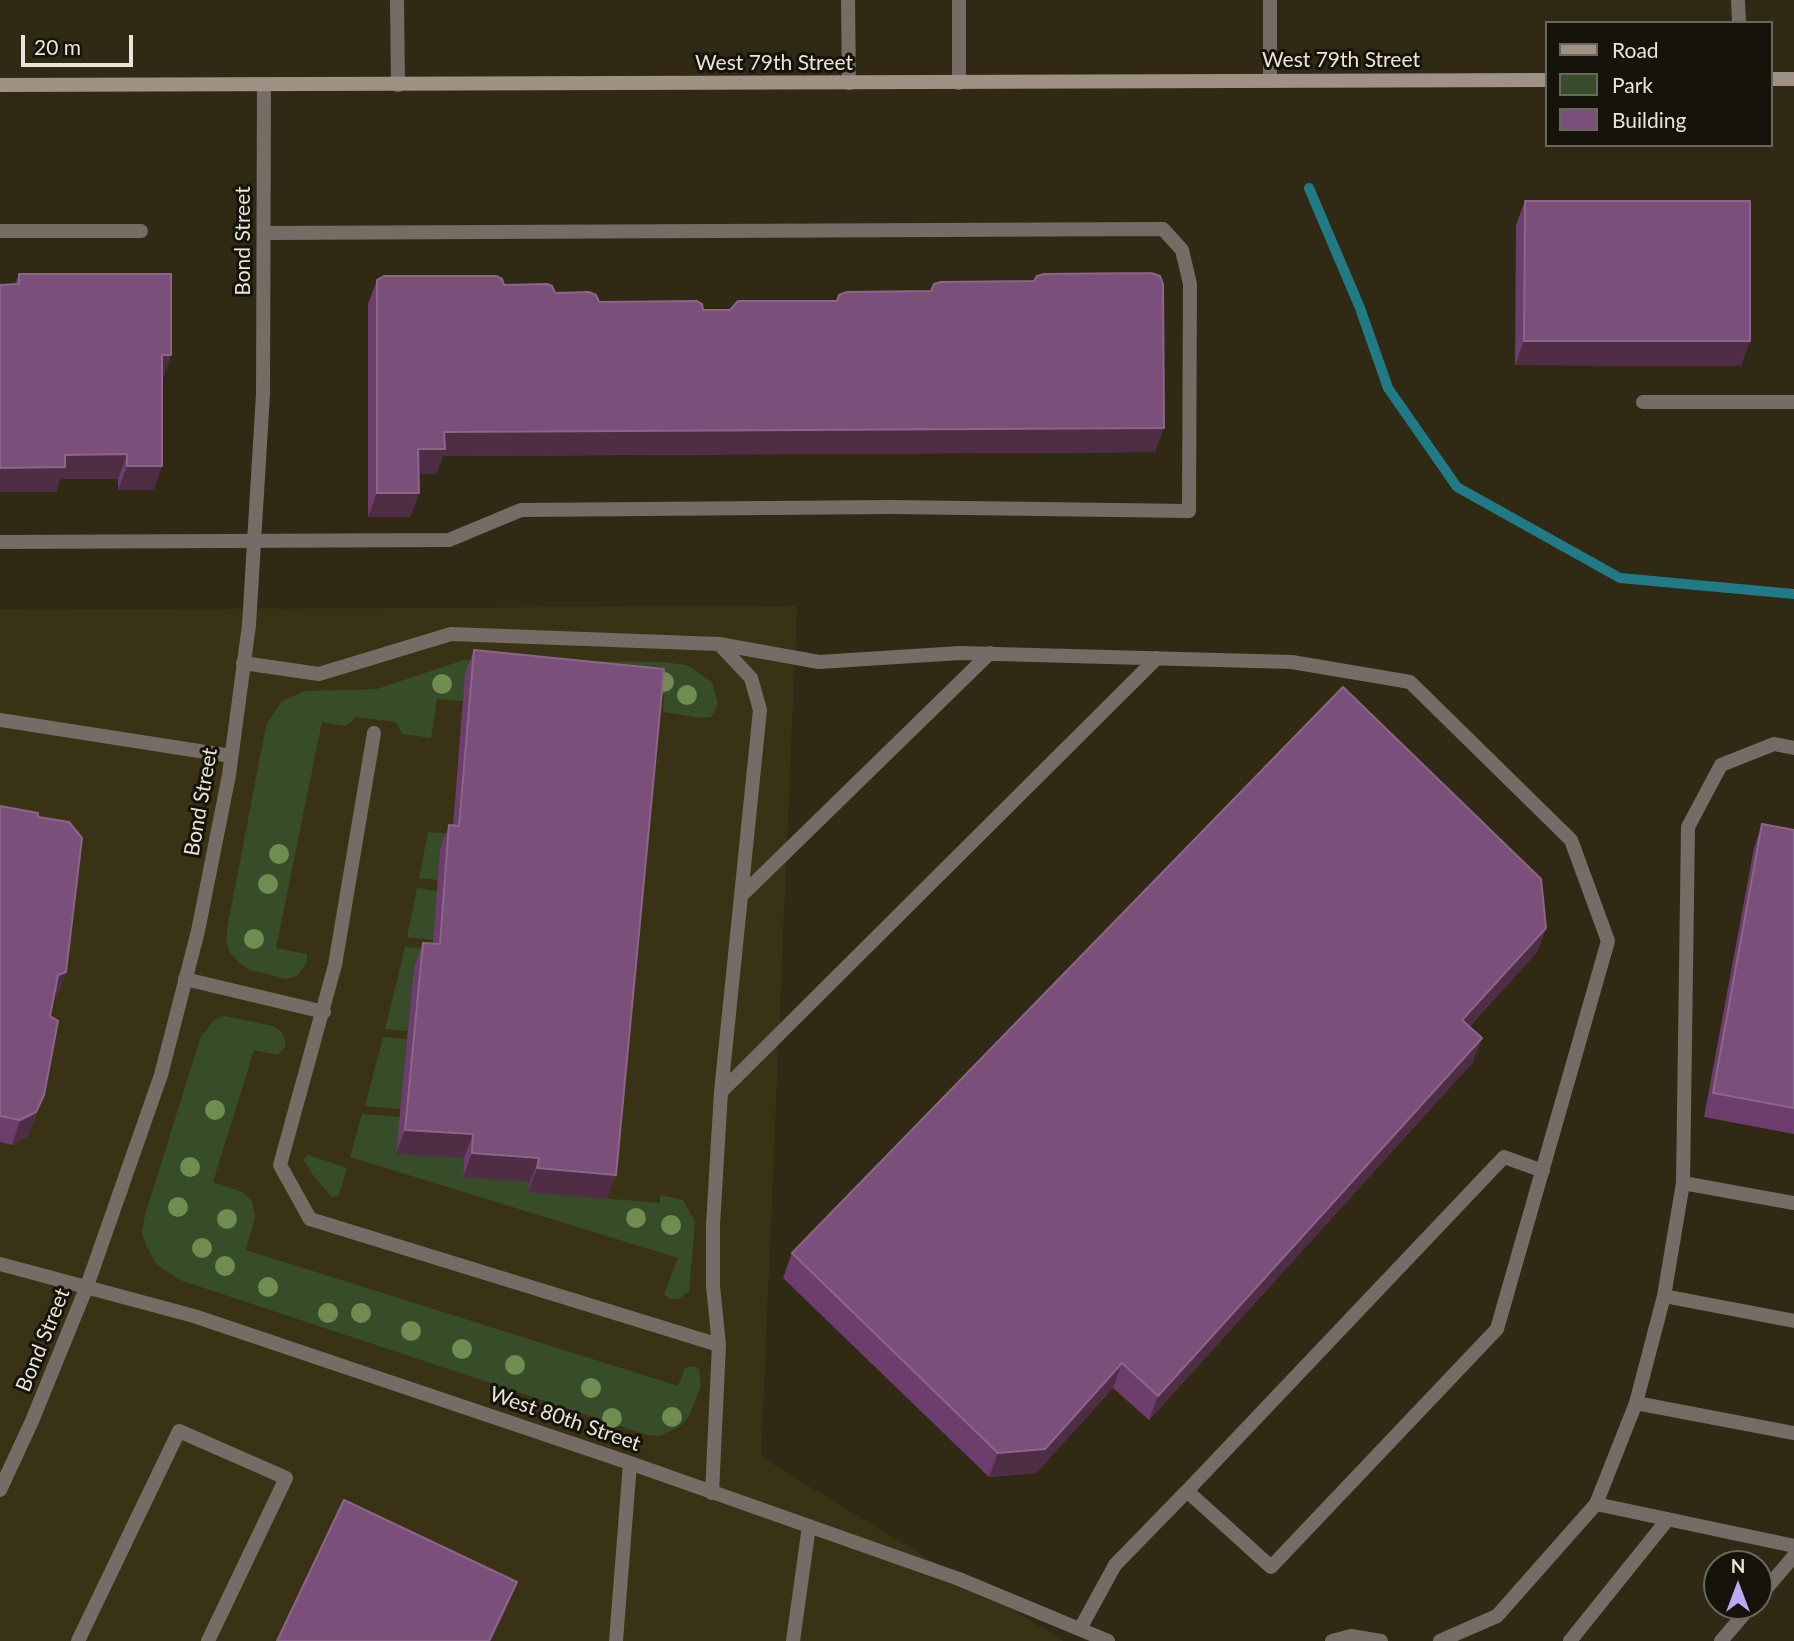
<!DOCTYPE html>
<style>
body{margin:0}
#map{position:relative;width:1794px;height:1641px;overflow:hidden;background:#302a15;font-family:Lato,sans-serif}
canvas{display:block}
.legend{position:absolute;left:1545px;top:21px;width:228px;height:126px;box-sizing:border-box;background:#15130a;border:2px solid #6a675c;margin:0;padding:9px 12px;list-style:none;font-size:21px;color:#e9e5d8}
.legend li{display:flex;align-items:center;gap:14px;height:35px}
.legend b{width:35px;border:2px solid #6a675c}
.north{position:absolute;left:1703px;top:1550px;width:70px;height:70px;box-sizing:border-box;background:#15130a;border:2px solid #6a675c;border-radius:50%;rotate:0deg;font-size:19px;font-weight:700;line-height:28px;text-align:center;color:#e9e5d8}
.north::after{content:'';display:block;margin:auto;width:24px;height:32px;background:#bbaaf6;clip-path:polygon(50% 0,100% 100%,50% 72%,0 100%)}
.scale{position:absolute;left:21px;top:35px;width:112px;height:32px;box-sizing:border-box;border:4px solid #e9e5d8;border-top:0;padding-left:9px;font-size:21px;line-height:24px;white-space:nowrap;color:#e9e5d8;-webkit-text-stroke:5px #15130a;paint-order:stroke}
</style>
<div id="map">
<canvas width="1794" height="1641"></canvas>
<ul class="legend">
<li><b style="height:9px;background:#a09185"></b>Road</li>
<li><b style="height:19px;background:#374d29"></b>Park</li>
<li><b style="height:19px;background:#7a4f79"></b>Building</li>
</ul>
<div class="north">N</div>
<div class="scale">20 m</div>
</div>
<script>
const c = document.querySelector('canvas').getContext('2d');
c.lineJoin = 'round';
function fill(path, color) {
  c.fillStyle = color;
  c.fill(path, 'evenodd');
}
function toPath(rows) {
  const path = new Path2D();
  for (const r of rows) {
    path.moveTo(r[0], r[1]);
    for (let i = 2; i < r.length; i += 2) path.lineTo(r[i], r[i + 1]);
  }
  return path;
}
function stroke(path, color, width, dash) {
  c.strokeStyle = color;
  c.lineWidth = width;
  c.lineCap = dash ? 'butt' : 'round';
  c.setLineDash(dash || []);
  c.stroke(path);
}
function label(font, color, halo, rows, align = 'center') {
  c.font = font + ' Lato,sans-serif';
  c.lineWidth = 6;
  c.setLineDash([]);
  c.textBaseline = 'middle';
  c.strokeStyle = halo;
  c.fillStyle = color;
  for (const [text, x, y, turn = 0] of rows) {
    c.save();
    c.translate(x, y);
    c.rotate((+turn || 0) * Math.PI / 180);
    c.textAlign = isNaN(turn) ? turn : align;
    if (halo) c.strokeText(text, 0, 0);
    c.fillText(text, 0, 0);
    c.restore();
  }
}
fill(toPath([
 [797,606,761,1457,1064,1641,0,1641,0,610]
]), '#3a3215');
fill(toPath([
 [464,660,664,662,687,665,712,682,718,704,711,717,701,718,663,712,664,695,466,674,463,701,437,699,431,738,402,734,396,722,356,717,346,726,322,722,276,948,307,954,307,962,297,976,286,979,250,970,239,963,230,953,226,940,228,924,266,726,281,702,304,691,377,689],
 [428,832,452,834,438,880,419,878],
 [417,888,437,891,434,940,407,937],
 [405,947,433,950,414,968,408,1031,385,1029],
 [224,1016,273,1026,281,1031,285,1039,285,1047,278,1055,254,1050,213,1182,242,1192,252,1201,255,1218,246,1250,678,1386,685,1368,693,1366,699,1369,701,1386,688,1418,680,1426,660,1436,647,1435,180,1280,156,1264,145,1243,142,1232,145,1215,201,1036,214,1020],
 [383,1037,407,1039,401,1109,365,1106],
 [362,1114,400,1117,397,1154,464,1158,463,1177,530,1182,528,1192,660,1203,660,1195,683,1200,695,1222,689,1291,679,1299,669,1299,664,1294,678,1258,350,1157],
 [308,1155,347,1168,339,1195,332,1197,315,1178,304,1160]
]), '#374d29');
stroke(toPath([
 [1309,188,1360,308,1388,388,1457,487,1620,578,1794,594]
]), '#207b87', 10);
stroke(toPath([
 [397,0,398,85],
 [848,0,849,83],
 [959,0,959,83],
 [1270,0,1270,81],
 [0,231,141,231],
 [1643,402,1794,402],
 [0,542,449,540,521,510,891,507,1189,511,1190,284,1182,250,1163,229,264,233],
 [719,644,819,662,960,653,1292,662,1410,682,1571,840,1608,941,1497,1329,1271,1567,1187,1491,1115,1565,1080,1629],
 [243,663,319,674,451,634,719,644,751,678,760,710,721,1092,713,1225,713,1286,719,1345],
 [0,720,231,756],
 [374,733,335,965,280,1165,310,1219,719,1345,712,1493],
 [741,896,990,653],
 [185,979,324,1012],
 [721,1092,1157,658],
 [1683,1183,1794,1203],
 [1664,1296,1794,1321],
 [1636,1403,1794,1433],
 [1187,1491,1504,1157,1543,1171],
 [1596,1504,1794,1546],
 [1759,1597,1794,1556],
 [78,1641,179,1431,286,1478,208,1641],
 [616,1641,630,1463],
 [793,1641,809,1526],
 [1332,1641,1351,1636,1381,1641],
 [1440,1641,1497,1616,1596,1504,1636,1403,1664,1296,1683,1183,1688,827,1721,765,1774,744,1794,748],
 [1570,1641,1668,1519],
 [1721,1641,1751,1606]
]), '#756c65', 14);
stroke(toPath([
 [1738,0,1739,23],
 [0,1264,194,1316,630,1463,959,1579,1108,1641],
 [0,1490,32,1421,87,1286,161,1075,198,931,229,775,249,625,263,394,264,86]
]), '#756c65', 14);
stroke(toPath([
 [1771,79,1794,79],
 [0,85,1547,80]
]), '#a09185', 14);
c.fillStyle = '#708c50';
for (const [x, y] of [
 [664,682],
 [442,684],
 [687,695],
 [279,854],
 [268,884],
 [254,939],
 [215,1110],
 [190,1167],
 [178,1207],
 [636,1218],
 [227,1219],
 [671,1225],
 [202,1248],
 [225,1266],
 [268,1287],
 [328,1313],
 [361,1313],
 [411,1331],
 [462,1349],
 [515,1365],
 [591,1388],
 [672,1417],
 [612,1418]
]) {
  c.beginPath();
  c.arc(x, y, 10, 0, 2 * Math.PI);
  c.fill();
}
fill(toPath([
 [1525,201,1741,366,1515,365,1516,225],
 [19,274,171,355,162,379,162,466,153,490,118,490,118,479,60,479,56,492,0,492,0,285,15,284],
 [377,280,504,285,555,293,599,302,703,310,1155,452,443,456,436,474,419,473,419,493,410,517,368,517,368,304],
 [474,650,607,1199,528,1192,530,1182,463,1177,464,1158,396,1154,414,967,423,943,433,944,440,849,449,825,453,826,465,674],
 [0,806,38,817,66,972,57,996,53,998,50,1016,44,1095,28,1136,12,1145,0,1142],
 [1762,824,1794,830,1794,1134,1704,1117,1754,848],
 [1546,928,1537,952,1469,1027,1473,1062,1149,1420,1113,1388,1036,1473,989,1477,783,1278,792,1253]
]), '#6c3d6d');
fill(toPath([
 [1524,341,1750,341,1741,366,1515,365],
 [162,355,171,355,163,379,153,379],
 [1164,428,1155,452,443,456,436,474,409,473,418,449,444,432],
 [127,454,118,479,60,479,56,492,0,492,0,468,65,455],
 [127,466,162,466,153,490,118,490],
 [377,493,419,493,410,517,368,517],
 [1546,928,1537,952,1453,1044,1462,1020],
 [66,972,57,996,49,999,58,975],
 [1482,1038,1473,1062,1149,1420,1158,1396],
 [44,1095,28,1136,12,1145,20,1120],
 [405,1130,473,1134,464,1158,396,1154],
 [472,1153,539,1158,530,1182,463,1177],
 [537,1168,616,1175,607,1199,528,1192],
 [1122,1363,1113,1388,1036,1473,989,1477,998,1453],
 [517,1582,508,1606,491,1641,489,1641]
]), '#4f2e45');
const building = toPath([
 [1525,201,1750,201,1750,341,1524,341,1525,201],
 [1151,273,1160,276,1163,284,1164,428,444,432,445,449,418,449,419,493,377,493,377,280,384,276,496,276,502,279,504,285,547,284,552,286,555,293,589,292,596,295,599,302,697,301,702,304,703,310,730,310,738,301,837,301,839,295,847,292,931,291,934,284,941,282,1034,281,1037,276,1044,274,1151,273],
 [19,274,171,274,171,355,162,355,162,466,127,466,127,454,65,455,65,467,0,468,0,285,19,284,19,274],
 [474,650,664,669,616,1175,537,1168,539,1158,472,1153,473,1134,405,1130,423,943,440,944,449,825,459,826,474,650],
 [1343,687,1541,879,1546,928,1462,1020,1482,1038,1158,1396,1122,1363,1045,1449,998,1453,792,1253,1343,687],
 [0,806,38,813,38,817,69,822,82,838,66,972,58,975,50,1016,58,1021,44,1095,36,1112,20,1120,0,1116,0,806],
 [1762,824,1794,830,1794,1108,1713,1093,1762,824],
 [344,1500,517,1582,489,1641,277,1641,344,1500]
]);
fill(building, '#7a4f79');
stroke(building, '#8b6688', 2);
label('21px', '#e9e5d8', '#15130a', [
 ["West 79th Street",1341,60],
 ["West 79th Street",774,63],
 ["Bond Street",243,241,-90],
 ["Bond Street",201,802,-80],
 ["Bond Street",43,1340,-68],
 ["West 80th Street",565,1419,19]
]);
</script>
